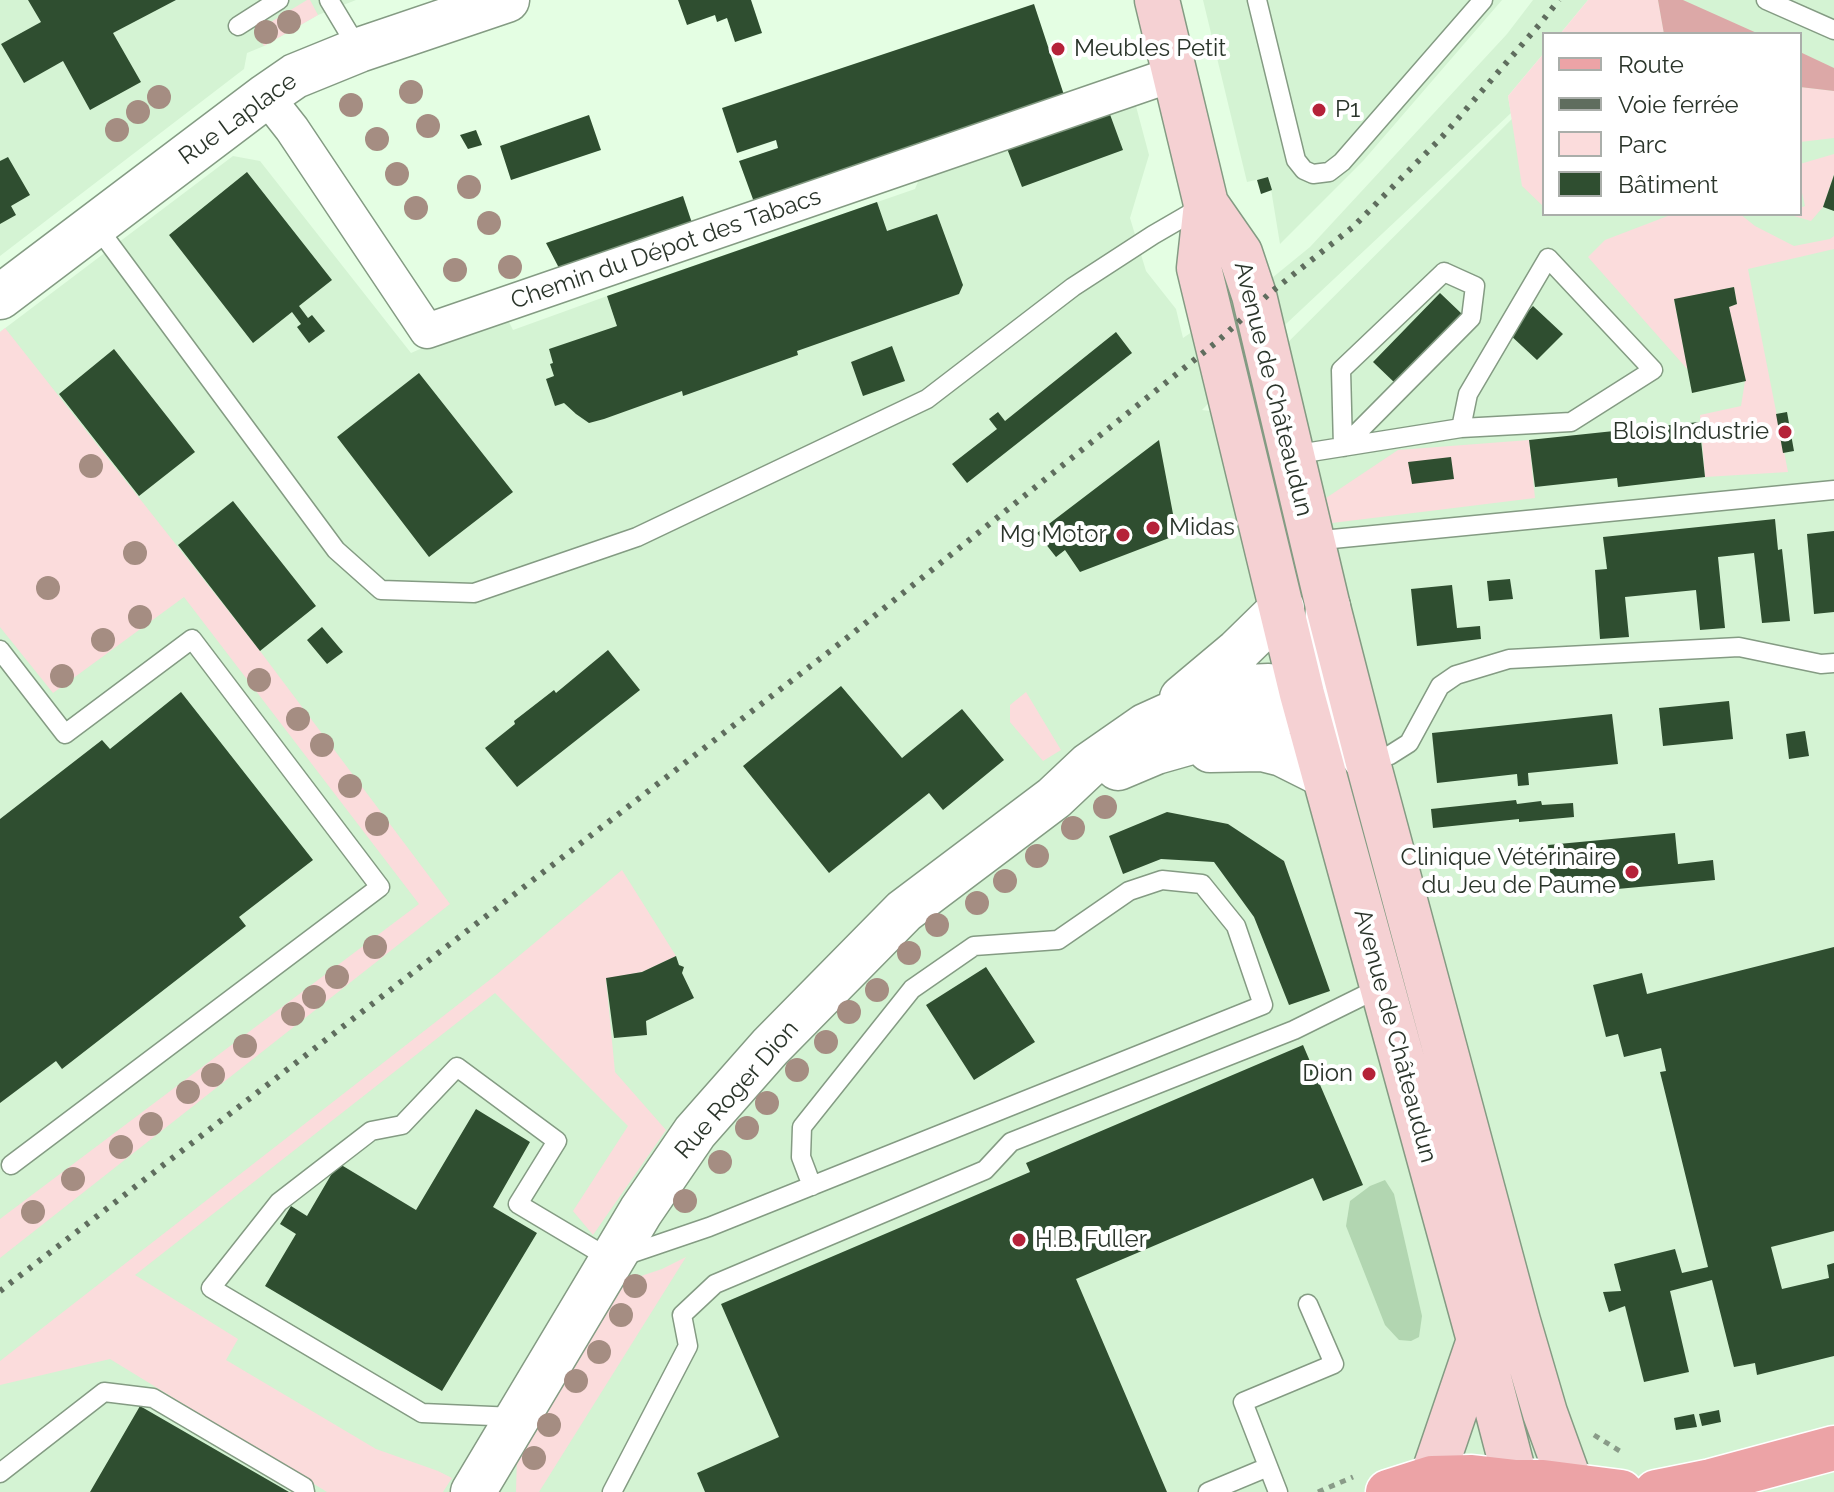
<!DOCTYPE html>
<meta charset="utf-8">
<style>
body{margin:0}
#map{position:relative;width:1834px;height:1492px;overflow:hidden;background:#e4fee3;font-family:Raleway,sans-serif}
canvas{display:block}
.legend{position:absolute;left:1542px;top:32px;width:260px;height:184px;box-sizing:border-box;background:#fff;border:2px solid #aaaeaa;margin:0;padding:10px 14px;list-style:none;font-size:24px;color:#2b352b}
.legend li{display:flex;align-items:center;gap:16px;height:40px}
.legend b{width:40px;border:2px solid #aaaeaa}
</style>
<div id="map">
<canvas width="1834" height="1492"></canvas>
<ul class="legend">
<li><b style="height:10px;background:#eca3a6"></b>Route</li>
<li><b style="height:10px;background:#5f6d5e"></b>Voie ferrée</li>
<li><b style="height:22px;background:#fbdcdc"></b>Parc</li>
<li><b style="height:22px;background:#2f4e30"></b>Bâtiment</li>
</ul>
</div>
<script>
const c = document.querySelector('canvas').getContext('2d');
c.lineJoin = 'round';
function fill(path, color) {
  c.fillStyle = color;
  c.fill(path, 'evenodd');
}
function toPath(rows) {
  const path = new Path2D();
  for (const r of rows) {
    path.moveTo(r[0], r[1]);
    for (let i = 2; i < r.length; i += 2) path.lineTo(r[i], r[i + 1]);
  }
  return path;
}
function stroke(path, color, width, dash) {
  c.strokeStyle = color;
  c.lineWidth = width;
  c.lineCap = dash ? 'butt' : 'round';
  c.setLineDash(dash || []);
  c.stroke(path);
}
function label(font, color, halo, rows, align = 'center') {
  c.font = font + ' Raleway,sans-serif';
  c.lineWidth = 8;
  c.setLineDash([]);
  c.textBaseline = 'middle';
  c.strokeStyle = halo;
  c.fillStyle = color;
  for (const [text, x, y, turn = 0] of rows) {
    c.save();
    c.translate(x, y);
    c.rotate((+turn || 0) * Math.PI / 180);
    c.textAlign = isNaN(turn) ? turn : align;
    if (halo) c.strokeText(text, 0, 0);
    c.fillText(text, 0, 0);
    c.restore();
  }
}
fill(toPath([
 [0,0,356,0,318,15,264,46,247,53,244,69,0,256],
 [1203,0,1502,0,1363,161,1280,244,1269,177,1247,182],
 [1533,0,1588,0,1560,34,1544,34,1544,53,1508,96,1511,113,1287,323,1202,410,1218,412,1544,87,1544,214,1800,214,1800,34,1587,34,1609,0,1834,0,1834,1492,0,1492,0,332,233,156,260,161,411,353,504,312,513,330,646,282,915,189,924,167,1133,95,1149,155,1130,218,1146,271,1176,309,1183,338,1272,278,1310,247,1507,34]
]), '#d4f3d3');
fill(toPath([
 [307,0,310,0,318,15,264,46,256,31],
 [1588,0,1658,0,1664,34,1560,34],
 [1544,53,1544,207,1522,186,1508,96],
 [1800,87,1834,91,1834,138,1800,142],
 [1834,154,1834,174,1823,207,1811,221,1787,214,1800,214,1800,208,1805,206,1800,184,1800,164],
 [1673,214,1740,214,1755,226,1794,246,1830,239,1834,236,1834,249,1748,269,1788,472,1705,477,1700,415,1741,406,1745,381,1729,307,1737,304,1734,287,1674,300,1688,370,1588,257,1605,240],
 [5,328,260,651,450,904,0,1258,0,1219,419,904,184,597,53,693,0,627,0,332],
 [1529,440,1535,498,1332,523,1326,498,1398,450],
 [1026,692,1061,750,1043,761,1010,722,1010,705],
 [622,870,676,956,642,972,606,979,615,1072,666,1130,593,1235,573,1211,628,1126,495,993,135,1275,238,1339,226,1360,376,1449,438,1471,452,1478,443,1492,327,1492,110,1359,0,1385,0,1361,496,975],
 [686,1257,539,1492,516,1492,517,1456,614,1285,662,1269]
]), '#fbdcdc');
fill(toPath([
 [1658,0,1683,0,1759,34,1664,34],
 [1800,52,1834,68,1834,91,1800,87]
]), '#dca8a7');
fill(toPath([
 [1385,1180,1394,1194,1422,1316,1419,1337,1411,1341,1399,1340,1385,1325,1346,1226,1350,1201,1370,1186]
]), '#b2d6b1');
fill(toPath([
 [28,0,176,0,113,33,141,82,90,110,63,61,24,83,1,44,41,22],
 [678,0,751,0,762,33,735,42,727,18,717,22,715,15,687,25],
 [1034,4,1064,95,754,202,739,161,778,148,776,140,737,153,722,108],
 [1108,109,1123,150,1022,187,1006,146],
 [589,115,601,150,511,180,500,146],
 [476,130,482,145,468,149,460,135],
 [8,157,30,195,11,206,16,215,0,224,0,161],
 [247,172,332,280,299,306,308,318,312,315,325,331,309,343,297,327,301,324,292,312,253,343,169,235],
 [1834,175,1834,211,1823,207],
 [1268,177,1272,190,1261,194,1257,180],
 [683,196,692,223,559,268,546,243],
 [877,202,887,231,937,214,963,285,959,294,797,351,798,355,683,396,682,391,604,419,589,423,576,414,564,403,555,406,546,379,554,376,550,364,553,363,549,349,617,326,607,296],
 [1734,287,1737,304,1729,307,1746,381,1692,393,1674,299],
 [1440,293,1462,314,1396,384,1373,362],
 [1533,306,1563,334,1537,360,1508,333],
 [1116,332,1132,353,967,483,952,464,997,429,989,419,998,412,1005,421],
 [892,346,905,381,863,396,851,362],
 [114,349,195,452,139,496,59,394],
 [419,373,513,492,429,557,337,437],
 [1787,412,1794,451,1783,453,1776,414],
 [1699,422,1705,477,1618,487,1617,478,1535,487,1529,440],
 [1159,440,1177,535,1080,572,1065,550,1056,557,1037,533],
 [1451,457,1454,479,1412,484,1408,462],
 [233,501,316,606,260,651,178,545],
 [1775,519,1778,550,1782,549,1790,621,1762,623,1754,553,1718,557,1725,628,1700,630,1696,590,1625,597,1629,637,1600,639,1595,570,1607,569,1603,537],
 [1834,531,1834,612,1814,614,1807,534],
 [1510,579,1513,599,1489,601,1487,581],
 [1452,585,1457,628,1480,626,1481,639,1417,646,1411,589],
 [322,627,343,652,327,664,307,640],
 [608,650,640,690,517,787,485,748,515,724,514,721,554,690,556,693],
 [841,686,902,758,962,709,1004,760,943,810,929,793,829,873,743,766],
 [181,692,313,860,239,917,246,926,62,1069,56,1061,0,1103,0,819,102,740,110,749],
 [1729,701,1733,739,1663,746,1659,708],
 [1612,714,1618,764,1528,773,1529,785,1518,786,1517,774,1437,783,1432,733],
 [1805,731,1809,756,1789,759,1786,734],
 [1516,800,1517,804,1541,801,1542,805,1573,803,1574,817,1519,822,1519,819,1433,828,1431,809],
 [1167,812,1228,824,1284,861,1330,991,1289,1005,1254,917,1214,862,1161,859,1123,874,1109,836],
 [1675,833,1678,864,1713,860,1715,880,1552,895,1548,845],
 [1834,947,1834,1231,1771,1247,1782,1289,1829,1278,1827,1265,1834,1263,1834,1356,1757,1375,1755,1363,1734,1367,1712,1280,1670,1291,1689,1372,1644,1382,1625,1306,1609,1312,1603,1292,1621,1291,1614,1264,1675,1249,1682,1273,1708,1267,1660,1072,1666,1071,1661,1048,1624,1057,1618,1034,1606,1037,1593,985,1642,973,1647,994],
 [676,956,679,965,684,967,682,973,694,998,646,1021,647,1035,614,1038,606,978,642,972],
 [986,967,1035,1042,974,1080,926,1005],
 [1303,1045,1363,1185,1323,1201,1313,1178,1076,1279,1167,1492,705,1492,697,1473,779,1437,721,1304,1030,1172,1026,1163],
 [476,1109,530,1142,493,1207,537,1233,442,1391,265,1286,296,1234,280,1224,291,1206,307,1216,338,1163,416,1210],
 [140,1406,289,1492,90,1492],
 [1719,1410,1721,1422,1702,1426,1699,1414],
 [1694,1414,1697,1427,1676,1430,1674,1418]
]), '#2f4e30');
const service = toPath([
 [329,0,359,50],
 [1257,0,1296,160,1304,170,1313,174,1329,172,1342,162,1483,0],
 [1766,0,1834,30],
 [238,26,279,0],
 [95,224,336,550,381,590,474,593,637,537,927,399,1073,287,1153,235,1203,206],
 [1444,272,1475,286,1471,318,1343,447,1341,370,1444,272],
 [1292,455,1461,428,1571,422,1653,370,1548,258,1468,394,1461,428],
 [1312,541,1834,490],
 [0,650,65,734,192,639,380,887,11,1165],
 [1367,761,1390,755,1409,743,1440,686,1456,675,1509,659,1739,647,1821,664,1834,663],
 [515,1417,422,1413,211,1288,279,1202,371,1131,402,1125,457,1067,557,1141,518,1204,612,1260,709,1227,1263,1005,1236,926,1202,884,1162,880,1129,891,1058,940,974,946,912,989,802,1127,801,1157,812,1186],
 [0,1473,104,1392,153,1398,304,1487,305,1492],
 [612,1492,688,1346,682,1315,715,1284,985,1170,1011,1142,1294,1030,1381,987],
 [1208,1492,1268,1467],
 [1278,1492,1243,1402,1334,1364,1308,1304]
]);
const minor = toPath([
 [266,96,292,129,427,331,1174,74]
]);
const tertiary = toPath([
 [0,297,266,96,295,76,359,50,507,0],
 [1182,698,1238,651,1282,608],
 [1210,750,1262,749,1282,754,1324,775],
 [1118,768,1156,752,1255,724,1278,715,1291,707,1302,694,1317,665,1326,637,1328,607],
 [473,1492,641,1211,695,1132,770,1047,904,911,1054,798,1089,765,1145,726,1198,702,1246,687,1269,686,1287,688,1302,694,1328,715,1350,738,1367,761]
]);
const secondary = toPath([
 [1157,0,1206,204,1199,268,1302,694,1479,1340,1516,1482],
 [1206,204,1240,253,1254,295,1328,607,1371,774,1518,1321,1545,1413,1571,1485],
 [1432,1478,1479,1340]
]);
const primary = toPath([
 [1388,1492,1432,1478,1472,1477,1516,1482,1543,1482,1621,1492],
 [1656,1492,1711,1481,1834,1448]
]);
stroke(service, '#849b83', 21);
stroke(minor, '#849b83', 37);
stroke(tertiary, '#849b83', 47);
stroke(secondary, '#849b83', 47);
stroke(primary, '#fff', 47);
stroke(toPath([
 [1594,1435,1623,1453],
 [1318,1492,1353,1477]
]), '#899b88', 5, [6, 6]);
stroke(service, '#fff', 18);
stroke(minor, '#fff', 34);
stroke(tertiary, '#fff', 44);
stroke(secondary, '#f5d1d3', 44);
stroke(primary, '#eca3a6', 44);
stroke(toPath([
 [0,1291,843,641,1218,341,1270,293,1353,227,1442,137,1539,25,1559,0]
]), '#5f6d5e', 6, [4, 8]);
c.fillStyle = '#a58d82';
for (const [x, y] of [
 [289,22],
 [266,32],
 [411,92],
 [159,97],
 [351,105],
 [138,112],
 [428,126],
 [117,130],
 [377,139],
 [397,174],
 [469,187],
 [416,208],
 [489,223],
 [510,267],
 [455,270],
 [91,466],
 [135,553],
 [48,588],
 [140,617],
 [103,640],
 [62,676],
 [259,680],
 [298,719],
 [322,745],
 [350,786],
 [1105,807],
 [377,824],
 [1073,828],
 [1037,856],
 [1005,881],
 [977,903],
 [937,925],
 [375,947],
 [909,953],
 [337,977],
 [877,990],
 [314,997],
 [849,1012],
 [293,1014],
 [826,1042],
 [245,1046],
 [797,1070],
 [213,1075],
 [188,1092],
 [767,1103],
 [151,1124],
 [747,1128],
 [121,1147],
 [720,1162],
 [73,1179],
 [685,1201],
 [33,1212],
 [635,1286],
 [621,1315],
 [599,1352],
 [576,1381],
 [549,1425],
 [534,1458]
]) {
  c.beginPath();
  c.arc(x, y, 12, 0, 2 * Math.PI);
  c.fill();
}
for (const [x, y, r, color] of [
 [1058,49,8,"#b52239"],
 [1319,110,8,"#b52239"],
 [1785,432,8,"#b52239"],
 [1153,528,8,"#b52239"],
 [1123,535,8,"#b52239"],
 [1632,872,8,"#b52239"],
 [1369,1074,8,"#b52239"],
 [1019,1240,8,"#b52239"]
]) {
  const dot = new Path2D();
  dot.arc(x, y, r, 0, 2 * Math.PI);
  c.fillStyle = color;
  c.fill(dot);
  stroke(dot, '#fff', 3);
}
label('24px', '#2b352b', '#fff', [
 ["Meubles Petit",1074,49],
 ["P1",1335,110],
 ["Blois Industrie",1769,432,"right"],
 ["Midas",1169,528],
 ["Mg Motor",1107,535,"right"],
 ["Clinique Vétérinaire",1616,858,"right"],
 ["du Jeu de Paume",1616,886,"right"],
 ["Dion",1353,1074,"right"],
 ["H.B. Fuller",1035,1240]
], 'left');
label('24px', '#2b352b', '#fff', [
 ["Rue Laplace",238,119,-36],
 ["Chemin du Dépot des Tabacs",666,249,-19],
 ["Avenue de Châteaudun",1273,389,76],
 ["Avenue de Châteaudun",1395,1036,75],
 ["Rue Roger Dion",737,1090,-49]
]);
</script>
